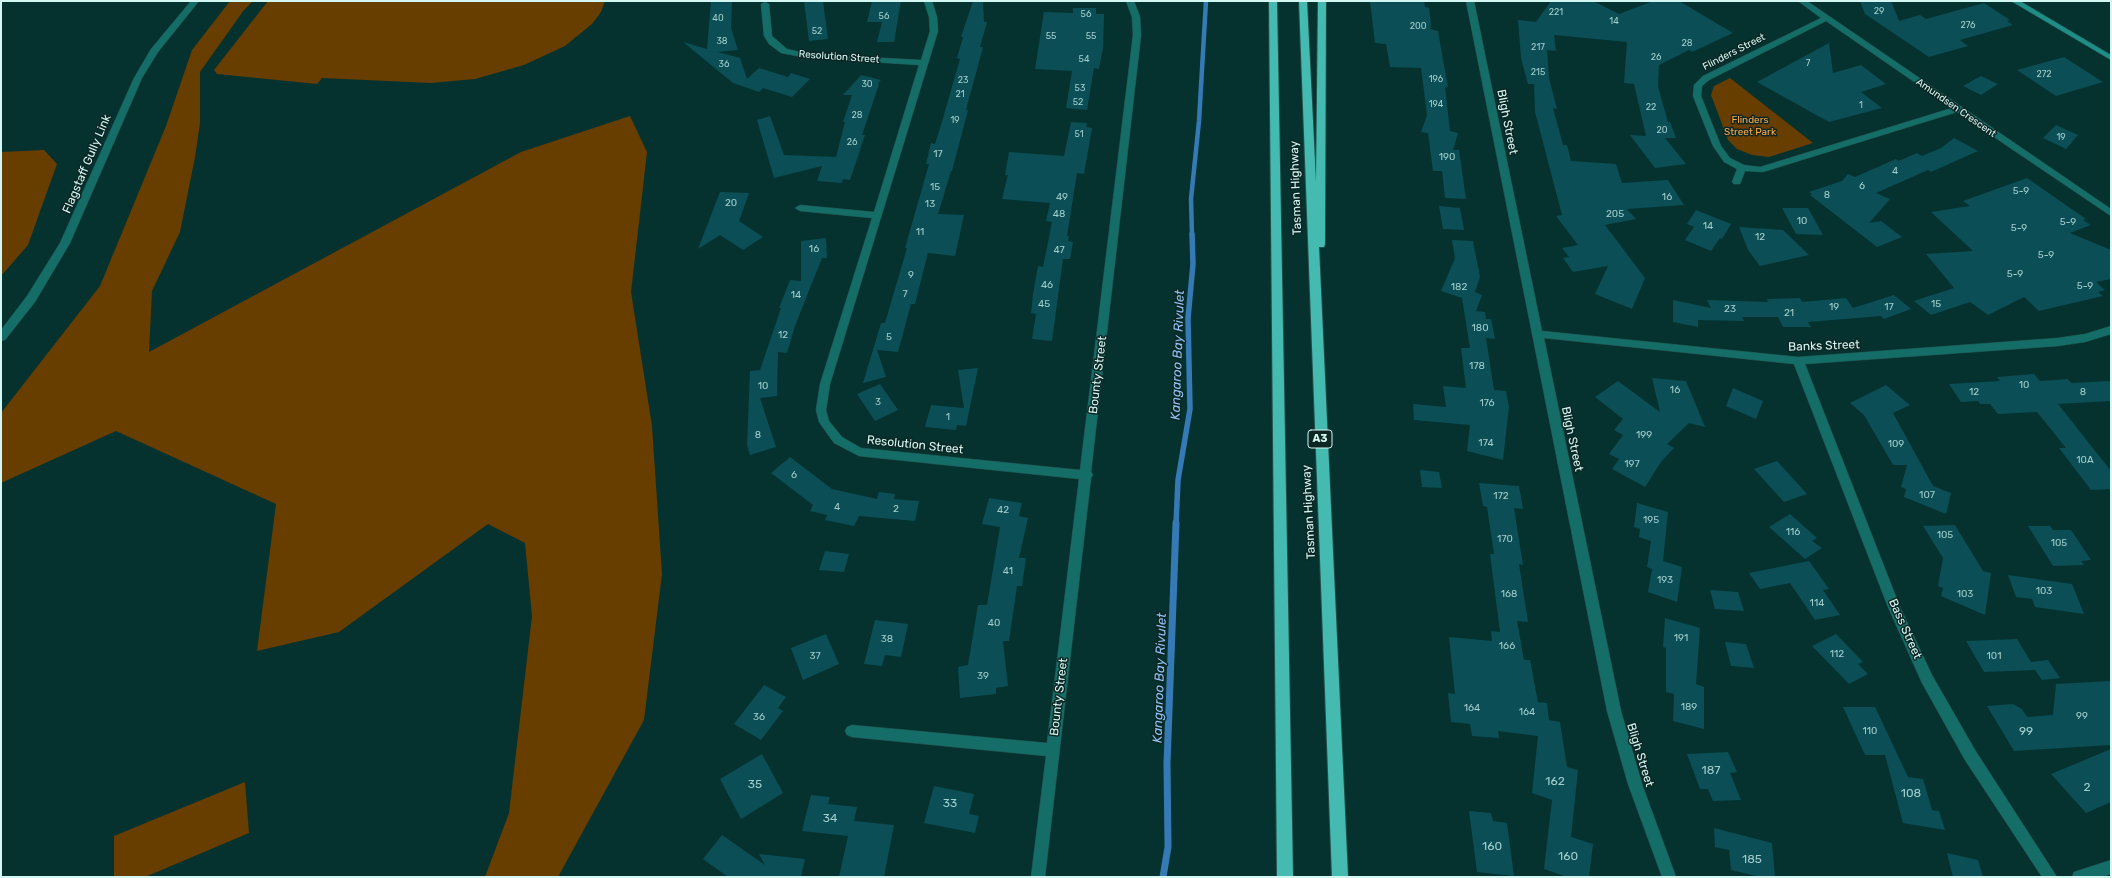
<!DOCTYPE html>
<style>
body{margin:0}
#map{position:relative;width:2112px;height:878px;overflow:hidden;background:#05322f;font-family:Rubik,sans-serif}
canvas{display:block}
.frame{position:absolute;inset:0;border:2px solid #d3f8f4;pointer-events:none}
</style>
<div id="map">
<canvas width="2112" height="878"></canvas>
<div class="frame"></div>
</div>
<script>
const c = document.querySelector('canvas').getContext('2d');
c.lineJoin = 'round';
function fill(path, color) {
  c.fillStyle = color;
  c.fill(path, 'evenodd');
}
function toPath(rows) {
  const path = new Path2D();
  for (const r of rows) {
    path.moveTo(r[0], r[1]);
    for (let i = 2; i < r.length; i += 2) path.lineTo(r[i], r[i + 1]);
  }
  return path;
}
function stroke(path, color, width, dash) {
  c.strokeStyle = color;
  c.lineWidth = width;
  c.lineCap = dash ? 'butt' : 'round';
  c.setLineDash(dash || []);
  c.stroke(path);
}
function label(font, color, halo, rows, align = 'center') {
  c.font = font + ' Rubik,sans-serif';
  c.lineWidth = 3;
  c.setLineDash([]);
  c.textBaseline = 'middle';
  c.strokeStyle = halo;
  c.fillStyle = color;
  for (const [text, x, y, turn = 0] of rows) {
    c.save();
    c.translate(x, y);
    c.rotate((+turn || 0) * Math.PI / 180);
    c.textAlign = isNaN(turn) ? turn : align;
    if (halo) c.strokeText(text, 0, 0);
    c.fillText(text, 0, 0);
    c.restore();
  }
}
fill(toPath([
 [230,1,253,1,244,10,200,72,200,123,195,157,180,232,152,291,149,352,521,152,630,116,647,152,631,292,652,426,662,574,644,720,558,877,485,877,509,813,532,616,525,543,488,524,339,632,257,651,276,504,116,431,1,483,1,413,100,286,166,126,192,50],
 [268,1,605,1,601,12,592,24,565,46,524,65,475,79,431,83,322,78,317,84,217,74,214,70],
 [1730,78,1813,143,1769,157,1752,155,1737,149,1728,140,1711,95,1714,86],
 [44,150,57,164,28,245,1,276,1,152],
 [245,782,249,833,145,877,114,877,114,836]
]), '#673d00');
stroke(toPath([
 [1192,235,1191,199,1199,121,1206,1]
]), '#367ab5', 4.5);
stroke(toPath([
 [1176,524,1178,480,1190,409,1188,318,1193,264,1192,234]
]), '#367ab5', 5.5);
stroke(toPath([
 [1163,877,1168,847,1167,763,1176,523]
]), '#367ab5', 7);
fill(toPath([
 [711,1,732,1,731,28,738,50,718,52,740,58,747,79,759,68,788,77,791,73,810,79,792,97,763,88,759,92,733,83,683,42,707,49],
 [804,1,823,1,828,39,809,41],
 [872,1,901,1,894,42,877,42,882,22,867,22],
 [973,1,983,1,984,22,987,22,980,47,983,47,966,110,968,110,952,171,951,171,938,214,964,215,955,256,928,253,915,304,911,304,898,352,877,350,886,377,863,383,881,323,885,323,907,248,905,248,929,164,926,164,931,143,935,144,941,125,960,59,957,58,963,37,961,37],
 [1370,1,1424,1,1425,7,1429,8,1431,25,1430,29,1438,31,1441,48,1448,87,1445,87,1450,131,1458,133,1453,150,1459,150,1466,199,1445,198,1442,171,1433,171,1428,133,1421,132,1427,115,1421,68,1390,67,1386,44,1375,43],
 [1551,1,1593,1,1619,14,1653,1,1679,1,1733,33,1692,52,1689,50,1659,65,1658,87,1668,122,1670,122,1676,138,1665,138,1686,164,1655,168,1630,135,1646,136,1634,84,1624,83,1627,42,1554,35,1556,51,1547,50,1549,78,1557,109,1553,108,1563,145,1567,145,1571,161,1616,164,1622,183,1668,180,1684,205,1627,209,1636,219,1605,225,1645,278,1632,309,1595,294,1608,266,1573,272,1563,258,1569,257,1562,248,1578,245,1556,216,1562,215,1535,112,1534,84,1528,84,1521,58,1518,20,1536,22],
 [1860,1,1891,1,1899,21,1920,15,1926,19,1984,3,2010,20,2007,21,2013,25,1960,40,1968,46,1929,57,1865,14],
 [1073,8,1096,8,1096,14,1104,14,1103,48,1099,69,1094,68,1087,110,1066,108,1072,71,1035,69,1044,12,1073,13],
 [1829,43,1833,73,1861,65,1886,84,1861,92,1882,108,1829,122,1757,82],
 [2064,57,2103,82,2056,96,2017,70],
 [861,75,881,80,878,83,879,84,862,135,865,135,850,180,843,179,842,183,817,181,822,166,774,178,757,120,770,116,784,155,836,157,845,122,843,122,852,95,843,95],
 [1981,76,1998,84,1981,95,1963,86],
 [1071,122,1087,123,1086,127,1092,128,1084,174,1077,173,1067,236,1069,236,1068,241,1073,242,1070,259,1063,259,1052,341,1032,339,1036,314,1031,313,1033,294,1038,266,1043,267,1052,222,1046,221,1050,203,1002,199,1008,175,1005,175,1009,152,1064,156],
 [2056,125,2078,135,2066,149,2043,138],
 [1954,138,1978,151,1931,172,1928,170,1876,193,1890,199,1869,223,1881,221,1902,237,1877,247,1810,195,1812,194,1809,192,1842,181,1848,174,1855,177,1896,159,1899,161,1917,153,1922,156,1941,148],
 [2027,178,2086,219,2083,220,2091,225,2070,233,2111,250,2111,279,2096,282,2105,290,2098,292,2103,296,2039,311,2024,297,1988,315,1970,302,1931,315,1914,301,1954,288,1926,254,1973,251,1931,212,1970,206,1963,201],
 [720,192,749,193,739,221,763,237,743,250,720,235,698,249],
 [1439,206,1460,208,1464,230,1443,229],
 [1782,208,1808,208,1823,235,1796,234],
 [1696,210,1731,224,1722,239,1720,238,1711,251,1685,240,1694,227,1687,224],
 [1739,227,1783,230,1809,255,1760,266,1748,250],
 [826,238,827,258,822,258,795,326,787,353,778,352,777,396,760,398,776,447,750,455,747,445,750,371,760,370,781,308,779,308,790,280,801,281,801,241],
 [1452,240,1473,241,1480,277,1475,292,1482,295,1476,311,1485,312,1486,319,1491,319,1495,339,1486,338,1494,390,1506,391,1509,407,1503,460,1467,451,1470,425,1414,420,1413,404,1446,407,1443,386,1466,388,1461,348,1470,348,1462,298,1441,291,1455,258],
 [1894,295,1911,309,1884,319,1881,316,1808,322,1811,327,1783,327,1778,317,1742,317,1744,321,1698,320,1698,327,1673,322,1673,300,1711,308,1707,300,1768,302,1767,299,1800,298,1802,302,1846,298,1853,308],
 [978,368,966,426,957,425,956,430,925,427,931,405,964,408,958,370],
 [2034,374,2040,381,2068,379,2071,383,2111,381,2111,401,2058,404,2111,471,2111,489,2091,490,2059,448,2066,448,2037,412,1998,414,1990,404,1980,404,1978,401,1961,402,1949,384,2000,381,1997,377],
 [1652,378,1686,381,1705,427,1689,423,1667,444,1674,448,1661,462,1645,487,1612,469,1619,459,1609,454,1623,435,1614,430,1623,419,1595,397,1618,381,1660,412],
 [880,384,898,410,875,421,857,394],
 [1886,385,1910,405,1893,413,1933,486,1951,493,1946,514,1904,497,1906,489,1901,487,1907,465,1893,465,1864,415,1850,403],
 [1733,388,1763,401,1756,419,1726,406],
 [790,457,832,489,877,499,879,492,895,494,894,499,919,501,915,521,859,516,854,526,825,520,827,515,810,511,813,505,771,473],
 [1777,461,1807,494,1784,502,1754,469],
 [1420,470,1439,472,1442,488,1422,487],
 [1479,483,1519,486,1523,509,1514,508,1523,565,1519,564,1528,622,1517,621,1524,660,1530,660,1538,702,1547,703,1549,720,1560,722,1567,767,1578,770,1571,837,1593,844,1589,877,1567,877,1544,869,1552,800,1532,793,1538,736,1498,731,1499,738,1472,736,1470,724,1451,722,1448,693,1455,694,1449,637,1492,641,1491,631,1500,632,1490,554,1494,554,1487,507,1483,506],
 [989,498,1022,503,1019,516,1028,518,1019,558,1026,558,1022,586,1017,586,1009,641,1003,641,1008,686,996,688,996,694,960,698,958,667,968,665,978,605,987,605,1000,527,982,524],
 [1637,503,1668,512,1663,561,1682,567,1677,602,1648,592,1652,569,1647,567,1651,541,1639,537,1640,529,1634,527],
 [1790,514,1817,538,1812,541,1822,548,1805,559,1769,527],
 [1955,525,1983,571,1991,573,1985,615,1941,596,1943,588,1938,586,1943,558,1923,526],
 [2028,526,2050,526,2053,530,2071,530,2091,560,2081,561,2084,565,2053,566],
 [825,551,849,554,844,572,819,570],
 [1809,561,1829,589,1823,590,1840,615,1815,620,1790,583,1760,589,1749,573],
 [2008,575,2072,584,2084,614,2035,607,2032,599,2016,597],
 [1710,590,1738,592,1744,611,1715,609],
 [1665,618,1700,628,1696,684,1704,687,1704,729,1673,721,1674,694,1666,692,1666,648,1663,647],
 [875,620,908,624,901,657,885,655,882,666,864,664],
 [826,634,839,664,803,680,791,648],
 [1836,634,1863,662,1858,664,1868,674,1849,684,1812,646],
 [2017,639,2031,662,2048,660,2060,678,2042,680,2035,670,1984,672,1966,641],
 [1725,642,1746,644,1754,668,1731,666],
 [2111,681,2111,745,2014,751,1987,706,2013,704,2022,709,2027,717,2053,715,2056,684],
 [764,685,786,697,778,708,783,711,761,740,734,724],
 [1843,707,1875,707,1908,777,1923,779,1932,810,1939,811,1945,830,1903,823,1885,755,1865,755],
 [2111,749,2111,802,2086,813,2051,774],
 [1728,752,1737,772,1730,773,1741,800,1713,801,1708,789,1700,789,1687,754],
 [762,754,783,793,741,819,720,779],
 [934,786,974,794,969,814,979,816,975,833,924,823],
 [811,795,830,797,828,804,857,807,854,821,894,825,884,877,839,877,848,836,802,831],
 [1469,811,1491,813,1493,821,1507,823,1514,876,1477,872],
 [1714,828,1772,843,1775,877,1760,877,1731,870,1729,850,1715,847],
 [722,835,765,865,759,854,805,859,801,877,728,877,703,859],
 [1947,853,1978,860,1983,877,1953,877]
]), '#0b4e56');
const minor = toPath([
 [924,1,932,1,937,17,938,31,830,384,826,410,829,421,842,437,861,448,1080,470,1133,35,1132,17,1126,1,1134,1,1140,17,1141,35,1091,472,1093,475,1091,478,1045,877,1031,877,1046,756,852,737,847,735,845,731,847,727,852,725,1047,743,1079,479,859,456,834,443,819,422,816,410,820,384,872,218,800,211,795,208,800,205,874,212,919,65,808,58,781,53,769,44,764,36,761,4,765,2,769,4,772,36,787,49,808,54,921,60,930,31,929,17,924,1],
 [1466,1,1474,1,1542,331,1798,357,2058,338,2085,334,2111,326,2111,334,2085,342,2058,346,1805,364,1900,607,1932,675,1975,750,2057,877,2042,877,1965,760,1922,683,1888,607,1794,364,1544,338,1621,711,1642,784,1676,877,1662,877,1628,784,1607,711,1466,1],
 [1798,1,1807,1,2111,209,2111,216,1957,112,1763,172,1745,171,1740,184,1734,184,1732,182,1737,169,1724,162,1713,146,1693,96,1694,85,1703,76,1821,18,1798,1],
 [1826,21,1952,108,1760,167,1744,165,1730,158,1721,146,1701,96,1702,86,1709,80,1826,21],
 [2111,860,2111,874,2102,877,2072,877,2074,872,2111,860]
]);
const tertiary = toPath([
 [191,1,199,1,158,52,142,78,70,243,35,302,5,340,1,341,1,330,27,296,60,243,134,78,151,49,191,1]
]);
const secondary = toPath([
 [2011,1,2020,1,2111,55,2111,60,2011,1]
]);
const motorway = toPath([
 [1269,1,1277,1,1293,877,1277,877,1269,1],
 [1299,1,1307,1,1316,182,1318,1,1326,1,1325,244,1324,247,1319,247,1348,877,1332,877,1299,1]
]);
stroke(minor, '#224e4b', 1);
stroke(tertiary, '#224e4b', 1);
stroke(secondary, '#224e4b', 1);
stroke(motorway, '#224e4b', 2);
fill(minor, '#156d67');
fill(tertiary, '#156d67');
fill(secondary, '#1d8d85');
fill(motorway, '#45bab1');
label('9px', '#a1cecc', null, [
 ["29",1879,11],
 ["221",1556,12],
 ["56",1086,14],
 ["56",884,16],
 ["40",718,18],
 ["14",1614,21],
 ["276",1968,25],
 ["200",1418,26],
 ["52",817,31],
 ["55",1051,36],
 ["55",1091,36],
 ["38",722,41],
 ["28",1687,43],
 ["217",1538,47],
 ["26",1656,57],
 ["54",1084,59],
 ["7",1808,63],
 ["36",724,64],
 ["215",1538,72],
 ["272",2044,74],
 ["196",1436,79],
 ["23",963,80],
 ["30",867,84],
 ["53",1080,88],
 ["21",960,94],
 ["52",1078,102],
 ["194",1436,104],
 ["1",1861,105],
 ["22",1651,107],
 ["28",857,115],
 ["19",955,120],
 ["20",1662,130],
 ["51",1079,134],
 ["19",2061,137],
 ["26",852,142]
]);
label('10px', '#d3f8f4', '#0d2624', [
 ["Flinders Street",1734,52,-27],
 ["Resolution Street",839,57,4],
 ["Amundsen Crescent",1956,108,35]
]);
label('10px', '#fdac4d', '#0d2624', [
 ["Flinders",1750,120],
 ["Street Park",1750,132]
]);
label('10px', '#a1cecc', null, [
 ["17",938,154],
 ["190",1447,157],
 ["4",1895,171],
 ["6",1862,186],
 ["15",935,187],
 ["5-9",2021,191],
 ["8",1827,195],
 ["49",1062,197],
 ["16",1667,197],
 ["20",731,203],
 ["13",930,204],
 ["48",1059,214],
 ["205",1615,214],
 ["10",1802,221],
 ["5-9",2068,222],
 ["14",1708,226],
 ["5-9",2019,228],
 ["11",920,232],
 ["12",1760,237],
 ["16",814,249],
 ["47",1059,250],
 ["5-9",2046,255],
 ["5-9",2015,274],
 ["9",911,275],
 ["46",1047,285],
 ["5-9",2085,286],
 ["182",1459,287],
 ["7",905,294],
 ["14",796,295],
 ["45",1044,304],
 ["15",1936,304],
 ["19",1834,307],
 ["17",1889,307],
 ["23",1730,309],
 ["21",1789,313],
 ["180",1480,328],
 ["12",783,335],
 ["5",889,337],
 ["178",1477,366],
 ["10",2024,385],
 ["10",763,386],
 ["16",1675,390],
 ["12",1974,392],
 ["8",2083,392],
 ["3",878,402],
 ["176",1487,403],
 ["1",948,417],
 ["8",758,435],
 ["199",1644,435],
 ["174",1486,443],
 ["109",1896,444],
 ["10A",2085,460],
 ["197",1632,464],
 ["6",794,475],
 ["107",1927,495],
 ["172",1501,496],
 ["4",837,507],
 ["2",896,509],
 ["42",1003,510],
 ["195",1651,520],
 ["116",1793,532],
 ["105",1945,535],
 ["170",1505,539],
 ["105",2059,543],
 ["41",1008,571],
 ["193",1665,580],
 ["103",2044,591],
 ["168",1509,594],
 ["103",1965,594],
 ["114",1817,603],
 ["40",994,623],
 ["191",1681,638],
 ["38",887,639],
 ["166",1507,646],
 ["112",1837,654],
 ["37",815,656],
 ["101",1994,656],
 ["39",983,676],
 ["189",1689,707],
 ["164",1472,708],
 ["164",1527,712],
 ["99",2082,716],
 ["36",759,717],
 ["110",1870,731]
]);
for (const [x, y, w] of [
 [1320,439,24]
]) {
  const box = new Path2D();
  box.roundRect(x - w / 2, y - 9, w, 18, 3);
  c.fillStyle = '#0d2624';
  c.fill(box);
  stroke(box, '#d3f8f4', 1);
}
label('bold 11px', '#d3f8f4', null, [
 ["A3",1320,439]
]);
label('12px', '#d3f8f4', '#0d2624', [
 ["Bligh Street",1507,122,79],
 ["Flagstaff Gully Link",87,164,-67],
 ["Tasman Highway",1296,188,-92],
 ["Banks Street",1824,346,-2],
 ["Bounty Street",1098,375,-83],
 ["Bligh Street",1572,439,78],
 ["Resolution Street",915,445,6],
 ["Tasman Highway",1309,512,-93],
 ["Bass Street",1905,629,66],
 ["Bounty Street",1059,697,-83],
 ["Bligh Street",1640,755,73]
]);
label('12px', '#a1cecc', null, [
 ["99",2026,732],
 ["187",1711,771],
 ["162",1555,782],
 ["35",755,785],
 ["2",2087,788],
 ["108",1911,794],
 ["33",950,804],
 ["34",830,819],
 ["160",1492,847],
 ["160",1568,857],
 ["185",1752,860]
]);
label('italic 13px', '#91c3f3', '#0d2624', [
 ["Kangaroo Bay Rivulet",1178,355,-88],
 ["Kangaroo Bay Rivulet",1160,678,-88]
]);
</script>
